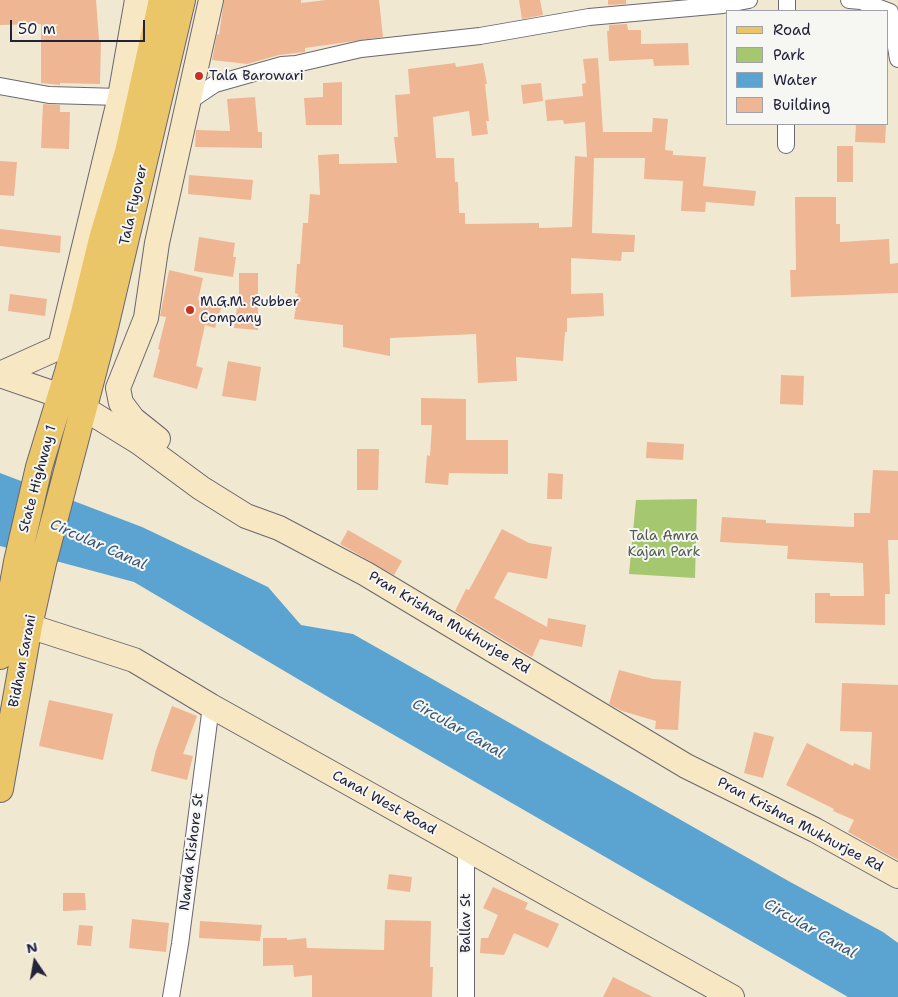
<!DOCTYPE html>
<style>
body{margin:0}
#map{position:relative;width:898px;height:997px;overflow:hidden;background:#f0e8d1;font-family:"Shantell Sans",sans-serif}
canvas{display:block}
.legend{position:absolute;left:726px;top:10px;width:162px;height:115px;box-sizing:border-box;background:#f6f6f2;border:1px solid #a1a1a9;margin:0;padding:6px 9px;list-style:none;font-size:15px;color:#22223b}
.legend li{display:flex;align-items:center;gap:10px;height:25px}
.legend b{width:25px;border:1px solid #a1a1a9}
.north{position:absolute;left:10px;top:937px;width:50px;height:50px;-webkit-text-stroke:4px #f6f6f2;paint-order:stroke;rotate:348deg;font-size:14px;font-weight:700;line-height:20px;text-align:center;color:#22223b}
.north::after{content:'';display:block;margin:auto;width:18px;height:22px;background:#22223b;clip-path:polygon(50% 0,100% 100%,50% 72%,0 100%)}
.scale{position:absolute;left:10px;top:20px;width:135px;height:22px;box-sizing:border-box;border:2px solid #22223b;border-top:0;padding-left:6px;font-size:15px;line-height:18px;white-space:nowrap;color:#22223b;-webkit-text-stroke:4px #f6f6f2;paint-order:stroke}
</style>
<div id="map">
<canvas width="898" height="997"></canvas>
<ul class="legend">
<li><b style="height:6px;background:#ebc669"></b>Road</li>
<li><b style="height:14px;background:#a4c770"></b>Park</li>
<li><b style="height:14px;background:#5ba4d2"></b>Water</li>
<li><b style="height:14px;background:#efb694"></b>Building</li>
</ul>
<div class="north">N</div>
<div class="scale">50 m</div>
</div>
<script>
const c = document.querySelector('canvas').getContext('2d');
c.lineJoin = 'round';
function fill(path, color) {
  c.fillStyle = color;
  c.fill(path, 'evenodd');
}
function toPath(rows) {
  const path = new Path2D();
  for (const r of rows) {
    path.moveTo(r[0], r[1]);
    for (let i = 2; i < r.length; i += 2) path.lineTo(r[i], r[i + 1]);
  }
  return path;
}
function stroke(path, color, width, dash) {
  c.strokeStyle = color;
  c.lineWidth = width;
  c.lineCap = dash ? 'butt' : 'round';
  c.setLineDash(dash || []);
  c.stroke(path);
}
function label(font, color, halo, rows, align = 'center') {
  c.font = font + ' "Shantell Sans",sans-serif';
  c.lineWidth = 4;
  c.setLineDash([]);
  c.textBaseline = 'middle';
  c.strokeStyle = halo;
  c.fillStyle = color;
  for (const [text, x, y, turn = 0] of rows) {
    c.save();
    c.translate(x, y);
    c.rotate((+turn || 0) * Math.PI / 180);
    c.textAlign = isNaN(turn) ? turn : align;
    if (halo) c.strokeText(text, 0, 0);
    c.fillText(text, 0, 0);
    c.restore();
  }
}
fill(toPath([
 [697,499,695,578,629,574,636,500]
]), '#a4c770');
fill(toPath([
 [0,473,142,527,268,587,301,625,353,634,792,883,883,932,898,943,898,997,848,997,335,701,134,582,0,546]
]), '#5ba4d2');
fill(toPath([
 [0,0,96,0,99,40,101,40,100,84,60,83,60,85,41,83,41,24,0,25],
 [224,0,301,0,301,3,326,0,379,0,383,37,305,48,305,52,279,55,247,64,212,60,217,34,219,35],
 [519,0,540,0,543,15,522,19],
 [608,0,626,0,626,4,608,5],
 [627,24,628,30,641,30,641,44,688,43,689,65,654,66,653,59,609,61,607,31,609,31,609,25],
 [598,58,603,132,652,132,653,118,668,119,665,150,673,151,673,155,706,157,703,186,756,191,754,206,706,202,705,212,681,211,683,181,644,179,645,158,594,158,592,233,635,235,634,252,622,252,621,261,571,258,571,294,603,293,604,316,567,318,567,332,565,332,563,361,516,357,517,381,478,383,476,334,390,338,390,356,343,347,343,325,294,319,298,294,295,293,297,264,300,264,303,223,308,223,310,194,320,195,318,155,339,154,339,164,397,163,394,137,398,137,395,95,410,94,408,69,455,63,456,67,483,63,487,84,485,84,489,121,486,121,488,134,472,136,469,111,433,117,433,118,436,158,454,158,455,182,458,182,459,213,465,213,465,224,539,223,539,228,572,227,575,156,587,157,585,122,564,124,563,120,547,121,545,100,583,96,582,84,586,83,583,59],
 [342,82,342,125,306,125,304,98,323,97,323,83],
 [541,83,543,101,523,104,521,85],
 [255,97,258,132,262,132,262,148,195,147,196,130,230,131,227,99],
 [43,104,60,105,60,112,70,112,69,149,41,148],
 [856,124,886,124,885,143,855,142],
 [837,146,853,146,853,182,837,182],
 [0,161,17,162,14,196,0,195],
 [189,175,253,180,251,200,188,194],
 [795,197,836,197,836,224,840,224,840,242,889,239,890,264,898,263,898,293,791,297,790,270,796,270],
 [0,229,61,236,60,253,0,246],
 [199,237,235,243,233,257,236,257,233,277,194,271],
 [169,270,203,278,198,300,222,305,215,328,205,325,196,366,203,368,197,389,153,377,160,350,158,349,166,317,160,316],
 [239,273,258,273,258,330,234,328,237,308,239,309],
 [10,294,47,299,45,316,8,311],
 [228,361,261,367,256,401,222,396],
 [781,375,804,376,803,405,780,404],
 [421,398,466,399,466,440,508,440,508,474,449,473,448,485,425,483,427,455,430,456,432,425,421,425],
 [647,442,684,444,683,460,646,458],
 [357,449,379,449,378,490,357,490],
 [873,470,898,471,898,540,888,540,890,594,885,594,885,625,815,623,815,593,830,593,830,596,864,596,863,563,787,559,788,546,720,542,722,517,766,520,766,523,854,527,854,513,870,513],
 [548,473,563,474,562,499,547,499],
 [502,529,529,543,552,547,547,579,508,572,494,598,547,627,548,618,586,625,582,647,540,639,532,657,455,611,466,589,469,590],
 [348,530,402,561,394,575,340,544],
 [619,670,653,679,681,681,678,730,655,729,656,721,622,711,609,704],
 [842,683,898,685,898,860,848,832,854,820,833,811,834,809,786,785,807,743,853,766,854,763,870,770,872,732,840,731],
 [49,700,113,714,103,760,39,746],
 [172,706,197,716,183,754,193,756,187,780,151,771,156,750],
 [754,732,774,737,763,778,744,773],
 [389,874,412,877,410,892,387,889],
 [493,887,528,903,525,909,559,924,548,948,514,933,504,955,480,953,481,938,488,938,498,915,483,908],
 [63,893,85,893,86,910,63,911],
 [132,919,169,923,166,952,129,948],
 [385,920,431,921,430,967,433,967,432,997,312,997,312,975,294,977,293,965,263,966,263,938,287,938,287,940,306,938,307,948,384,950],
 [200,921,262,925,260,941,199,938],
 [79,925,93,926,91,946,77,945],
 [613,977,653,997,603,997]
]), '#efb694');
const street = toPath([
 [849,0,861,1,890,12,898,59],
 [787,11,787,0],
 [0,86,49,95,120,97],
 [188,102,215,84,282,65,296,64,361,49,480,36,589,17,723,5,749,0],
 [786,145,786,124],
 [466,849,466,997],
 [171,997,180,944,211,706]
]);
const secondary = toPath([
 [0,374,60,347,120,97,137,0],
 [0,375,61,396,85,409,140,443,201,488,246,516,279,528,366,574,686,766,815,830,898,876],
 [158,439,133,419,121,403,118,388,146,318,157,243,211,0],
 [11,622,29,626,134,660,211,706,732,997]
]);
const primary = toPath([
 [0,656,17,562,39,467,68,372,83,317,102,239,128,152,162,0],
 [0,789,29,626,43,563,105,327,182,0]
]);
stroke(street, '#6a6770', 18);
stroke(secondary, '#6a6770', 26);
stroke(primary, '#6a6770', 28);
stroke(street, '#fff', 16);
stroke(secondary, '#f7e8c3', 24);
stroke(primary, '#ebc669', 26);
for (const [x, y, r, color] of [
 [199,76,5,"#c8321e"],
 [190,310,5,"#c8321e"]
]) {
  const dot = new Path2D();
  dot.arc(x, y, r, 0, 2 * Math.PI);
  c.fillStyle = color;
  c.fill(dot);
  stroke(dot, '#f6f6f2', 2);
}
label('14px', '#22223b', '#f6f6f2', [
 ["Tala Barowari",209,76],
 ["M.G.M. Rubber",200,302],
 ["Company",200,318]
], 'left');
label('14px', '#22223b', '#f6f6f2', [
 ["Tala Flyover",134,205,-77],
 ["State Highway 1",38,479,-75],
 ["Pran Krishna Mukhurjee Rd",449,623,31],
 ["Bidhan Sarani",23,661,-79],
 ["Canal West Road",384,803,29],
 ["Pran Krishna Mukhurjee Rd",800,825,28],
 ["Nanda Kishore St",192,852,-83],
 ["Ballav St",466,923,-90]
]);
label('14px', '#505c4e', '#f6f6f2', [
 ["Tala Amra",664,536],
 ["Kajan Park",664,552]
]);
label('italic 15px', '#395677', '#f6f6f2', [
 ["Circular Canal",98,545,24],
 ["Circular Canal",458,729,30],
 ["Circular Canal",810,929,30]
]);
</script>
